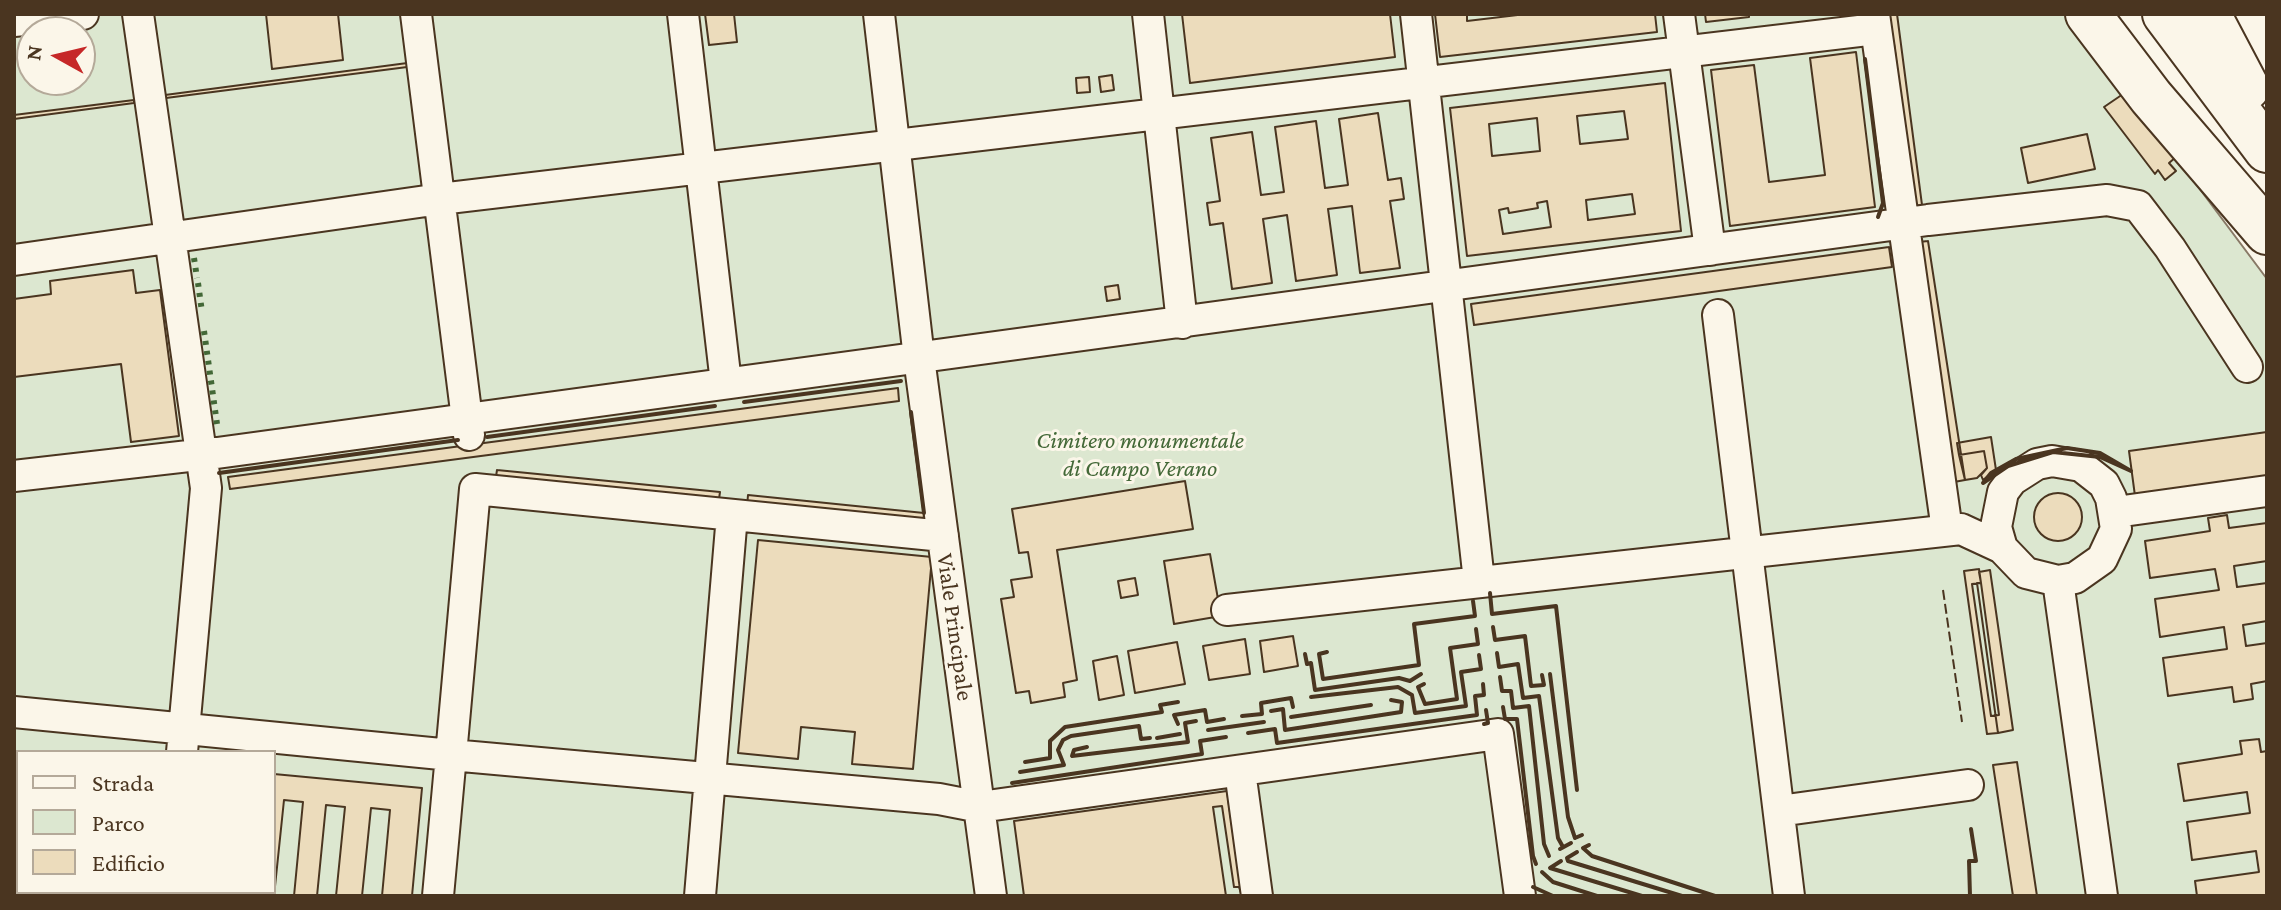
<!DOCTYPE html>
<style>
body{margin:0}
#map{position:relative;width:2281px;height:910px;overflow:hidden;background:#fbf6e9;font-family:"Crimson Pro",serif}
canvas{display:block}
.frame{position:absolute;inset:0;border:16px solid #4a3520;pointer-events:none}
.legend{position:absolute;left:16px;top:750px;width:260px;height:144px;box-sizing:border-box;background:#fbf6e9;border:2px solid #b4a999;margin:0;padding:10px 14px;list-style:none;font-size:24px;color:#4a3520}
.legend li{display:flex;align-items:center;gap:16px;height:40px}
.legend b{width:40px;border:2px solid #b4a999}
.north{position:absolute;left:16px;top:16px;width:80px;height:80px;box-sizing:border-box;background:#fbf6e9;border:2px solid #b4a999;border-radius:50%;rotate:278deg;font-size:22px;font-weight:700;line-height:32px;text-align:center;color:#4a3520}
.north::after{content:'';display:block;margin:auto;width:28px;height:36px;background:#c62828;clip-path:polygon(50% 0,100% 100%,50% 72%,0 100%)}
</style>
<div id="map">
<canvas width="2281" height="910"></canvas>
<div class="frame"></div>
<ul class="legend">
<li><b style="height:10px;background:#fbf6e9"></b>Strada</li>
<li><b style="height:22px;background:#dce7d0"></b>Parco</li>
<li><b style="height:22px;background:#ecdcbc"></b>Edificio</li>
</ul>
<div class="north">N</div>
</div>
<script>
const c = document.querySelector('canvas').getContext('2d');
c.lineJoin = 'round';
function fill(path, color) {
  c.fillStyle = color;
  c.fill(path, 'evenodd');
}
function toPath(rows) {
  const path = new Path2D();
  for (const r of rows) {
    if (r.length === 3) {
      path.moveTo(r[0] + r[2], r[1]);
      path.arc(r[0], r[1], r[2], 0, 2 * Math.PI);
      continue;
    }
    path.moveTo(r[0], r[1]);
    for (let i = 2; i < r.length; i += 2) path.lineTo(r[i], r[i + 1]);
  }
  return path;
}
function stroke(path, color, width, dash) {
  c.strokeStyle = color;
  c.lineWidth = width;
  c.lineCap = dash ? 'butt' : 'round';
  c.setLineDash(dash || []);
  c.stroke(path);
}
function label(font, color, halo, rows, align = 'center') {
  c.font = font + ' "Crimson Pro",serif';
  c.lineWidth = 6;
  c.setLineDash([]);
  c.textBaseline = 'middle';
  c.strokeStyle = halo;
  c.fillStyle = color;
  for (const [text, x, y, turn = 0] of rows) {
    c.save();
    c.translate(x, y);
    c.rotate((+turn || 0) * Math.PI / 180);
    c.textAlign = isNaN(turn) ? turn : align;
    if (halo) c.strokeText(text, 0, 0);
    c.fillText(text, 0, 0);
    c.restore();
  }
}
const green = toPath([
 [14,14,2069,14,2267,279,2267,896,14,896,14,14],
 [32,32,80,32,80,80,32,80,32,32],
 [18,752,274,752,274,892,18,892,18,752]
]);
fill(green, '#dce7d0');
stroke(green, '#887966', 2);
const building = toPath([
 [266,14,338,14,343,60,272,69,266,14],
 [705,14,734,14,737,42,709,45,705,14],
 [1182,14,1390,14,1395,57,1190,83,1182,14],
 [1435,14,1467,14,1467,21,1526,14,1655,14,1657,32,1440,57,1435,14],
 [1705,14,1749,14,1749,17,1706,22,1705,14],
 [1886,14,1897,14,1922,205,1915,206,1894,44,1890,45,1886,14],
 [1856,52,1875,207,1730,226,1711,70,1754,65,1769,182,1825,175,1810,58,1856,52],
 [415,62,415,66,166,98,165,95,415,62],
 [1112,75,1114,90,1101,92,1099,77,1112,75],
 [1089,77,1090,92,1077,93,1076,78,1089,77],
 [1665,83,1681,231,1467,256,1450,108,1665,83],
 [1624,111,1628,139,1580,144,1577,116,1624,111],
 [1537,118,1540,151,1492,156,1489,124,1537,118],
 [1632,194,1635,214,1588,220,1586,200,1632,194],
 [1547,201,1551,227,1503,234,1499,210,1508,208,1509,213,1538,208,1537,203,1547,201],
 [2126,92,2176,157,2169,163,2176,171,2165,180,2158,170,2155,174,2104,107,2126,92],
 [134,100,134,103,14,119,14,115,134,100],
 [1378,113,1388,180,1401,178,1404,199,1390,201,1400,268,1360,273,1352,206,1328,209,1337,275,1296,281,1287,215,1263,219,1272,283,1232,289,1223,223,1210,225,1207,203,1220,201,1211,138,1252,132,1261,195,1284,192,1275,127,1316,121,1325,188,1348,185,1339,119,1378,113],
 [2087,134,2095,169,2028,183,2021,148,2087,134],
 [1928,241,1965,480,1954,482,1919,242,1928,241],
 [1889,247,1892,267,1474,325,1471,304,1889,247],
 [133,270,136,293,160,290,179,436,131,442,121,364,14,377,14,299,51,294,50,281,133,270],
 [1118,285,1120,299,1107,301,1105,287,1118,285],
 [898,388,899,401,230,489,228,477,898,388],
 [2267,432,2267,478,2135,496,2129,451,2267,432],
 [1991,437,1996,470,1983,480,1981,475,1987,468,1984,451,1959,455,1957,443,1991,437],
 [1984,451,1987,468,1977,478,1965,480,1959,455,1984,451],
 [497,470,720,492,718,506,495,483,497,470],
 [1185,481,1193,529,1057,550,1077,680,1063,683,1065,697,1031,703,1029,691,1016,693,1001,599,1014,597,1011,580,1032,577,1028,552,1019,553,1012,509,1185,481],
 [2058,517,24],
 [748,495,924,513,923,526,747,507,748,495],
 [2227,515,2229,528,2267,523,2267,561,2234,566,2237,587,2267,583,2267,621,2243,625,2246,646,2267,643,2267,681,2251,684,2253,699,2234,702,2232,687,2168,696,2163,658,2227,649,2224,627,2160,637,2155,599,2219,590,2215,569,2150,578,2145,541,2210,531,2208,518,2227,515],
 [758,540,932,557,913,769,852,764,855,732,801,727,798,759,738,753,758,540],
 [1210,554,1221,616,1174,624,1164,561,1210,554],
 [1979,569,1981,583,1977,583,1998,733,1987,734,1964,571,1979,569],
 [1990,570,2013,730,1998,733,1977,583,1981,583,1979,572,1990,570],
 [1135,578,1138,595,1121,598,1118,581,1135,578],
 [1981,583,1999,715,1991,716,1972,584,1981,583],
 [1293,636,1298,666,1264,672,1260,641,1293,636],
 [1245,639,1250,674,1209,680,1203,646,1245,639],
 [1177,642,1185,684,1135,693,1128,651,1177,642],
 [1117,656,1124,695,1099,700,1093,661,1117,656],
 [2259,739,2261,752,2267,751,2267,896,2197,896,2195,881,2259,872,2256,851,2192,860,2187,822,2250,813,2247,792,2184,801,2178,764,2242,754,2240,741,2259,739],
 [2017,762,2037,896,2013,896,1993,765,2017,762],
 [274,774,422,788,412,896,382,896,390,810,371,808,362,896,336,896,345,807,326,805,317,896,294,896,303,802,284,800,274,896,251,896,251,892,274,892,274,774],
 [1227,791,1242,896,1239,887,1234,887,1222,806,1213,807,1226,896,1024,896,1014,821,1227,791]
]);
fill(building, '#ecdcbc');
stroke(building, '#4a3520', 2);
const minor = toPath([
 [138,14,206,488,182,752],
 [416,14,469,435],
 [683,14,726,383],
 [879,14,919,358,991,896],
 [1148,14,1182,323],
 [1416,14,1479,581],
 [1679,14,1710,250],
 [1874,14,1947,530],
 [14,21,83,14],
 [14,260,440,199,1876,29],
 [1718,315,1789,896],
 [217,453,1928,220,2107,200,2138,206,2170,248,2247,367],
 [14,476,215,453],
 [2116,512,2267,491],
 [943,536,475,489,451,755,939,799,980,807,1498,734,1520,896],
 [2058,581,2102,896],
 [1227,610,1961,529,2002,548,2026,573,2058,581,2075,578,2102,559,2116,529,2111,498,2104,484,2081,466,2052,461,2037,464,2012,480,2003,492,1996,527,2002,548],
 [14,712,451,755,438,896],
 [1240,771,1257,896],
 [1779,811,1968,785],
 [170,896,171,892],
 [700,896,732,515]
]);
const highway = toPath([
 [2088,14,2151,97,2267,232],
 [2165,14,2267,150],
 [2208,14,2247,88]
]);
stroke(minor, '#4a3520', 34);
stroke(highway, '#4a3520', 48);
stroke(minor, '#fbf6e9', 30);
stroke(highway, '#fbf6e9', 44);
stroke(toPath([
 [194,258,197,278],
 [198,283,202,312],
 [204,331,217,424]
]), '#436837', 6, [4, 6]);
stroke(toPath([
 [1943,590,1962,722]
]), '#4a3520', 2, [10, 4]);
stroke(toPath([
 [1865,59,1883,203,1878,217],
 [744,402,901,381],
 [911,412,924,513],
 [487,437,715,406],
 [2067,448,2100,453,2131,471,2100,457,2053,452,2008,466,1983,483,1991,473,2016,459,2067,448],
 [219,473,458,440],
 [1490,593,1492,614,1556,606,1577,790],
 [1493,627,1495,640,1525,636,1531,686,1544,685,1542,675],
 [1327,652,1319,654,1323,679,1419,665,1414,624,1475,616,1473,601],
 [1497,653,1499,667,1518,664,1523,698,1539,696,1558,838,1563,847],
 [1305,654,1307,664,1311,663,1315,690,1399,678,1410,681,1421,674],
 [1550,674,1568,817,1575,838,1582,835],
 [1500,677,1502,691,1511,691,1513,708,1529,706,1544,844,1549,856],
 [1424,684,1418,687,1425,704,1457,699,1450,648,1478,644,1476,629],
 [1311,697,1398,687,1412,695,1415,713,1466,706,1461,672,1481,669,1479,655],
 [1503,707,1505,719,1517,719,1533,856,1536,864],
 [1271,711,1283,709,1285,730,1401,712,1402,702,1391,700],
 [1242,716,1262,714,1261,703,1291,698,1293,707],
 [1291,717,1371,705],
 [1178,724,1174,715,1205,710,1207,722,1224,719],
 [1484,724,1488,723,1486,710],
 [1208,730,1264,722],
 [1248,733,1275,729,1277,743,1477,715,1475,696,1484,695,1483,684],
 [1157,738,1180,734],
 [1087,747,1074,750,1072,756,1188,742,1185,723,1196,721],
 [1025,762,1050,758,1050,741,1065,727,1162,712,1160,705,1178,702],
 [1020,772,1064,765,1058,750,1063,740,1071,736,1139,726,1141,739,1150,738],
 [1012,783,1202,754,1200,741,1226,737],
 [1589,845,1583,848,1592,856,1715,896],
 [1560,849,1571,843],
 [1577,852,1567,858,1568,861,1682,896],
 [1561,861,1550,868,1642,896],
 [1542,872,1553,882,1597,896],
 [1533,887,1553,896],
 [1970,896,1969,861,1976,861,1971,829]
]), '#4a3520', 4);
label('italic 24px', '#436837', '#fbf6e9', [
 ["Cimitero monumentale",1140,441],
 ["di Campo Verano",1140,469]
]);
label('24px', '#4a3520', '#fbf6e9', [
 ["Viale Principale",955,627,82]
]);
</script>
